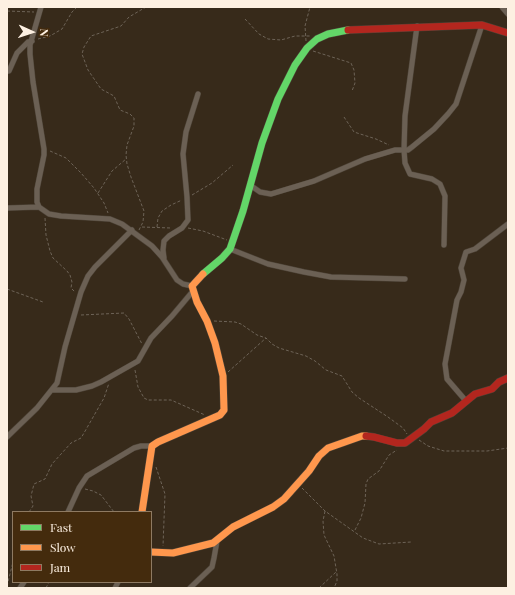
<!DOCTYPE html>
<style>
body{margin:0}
#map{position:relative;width:515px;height:595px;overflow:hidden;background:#372a1a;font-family:"Playfair Display",serif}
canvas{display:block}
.frame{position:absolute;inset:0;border:8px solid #fdf0e2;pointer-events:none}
.legend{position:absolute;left:12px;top:511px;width:140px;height:72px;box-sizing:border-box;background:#442b0d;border:1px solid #8e7a62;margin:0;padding:5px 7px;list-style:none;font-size:12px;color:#fdf0e2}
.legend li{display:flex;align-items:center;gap:8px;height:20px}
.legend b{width:20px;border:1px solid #8e7a62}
.north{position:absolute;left:12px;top:12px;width:40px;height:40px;-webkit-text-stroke:3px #442b0d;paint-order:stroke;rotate:93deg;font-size:11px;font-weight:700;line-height:16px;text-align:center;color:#fdf0e2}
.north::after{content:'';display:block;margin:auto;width:14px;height:18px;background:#fdf0e2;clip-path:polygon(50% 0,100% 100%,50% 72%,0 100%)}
</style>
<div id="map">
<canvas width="515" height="595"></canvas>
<div class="frame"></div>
<ul class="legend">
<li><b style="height:5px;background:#63d668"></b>Fast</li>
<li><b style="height:5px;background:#ff974d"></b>Slow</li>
<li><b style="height:5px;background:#b3261e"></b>Jam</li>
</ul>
<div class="north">N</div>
</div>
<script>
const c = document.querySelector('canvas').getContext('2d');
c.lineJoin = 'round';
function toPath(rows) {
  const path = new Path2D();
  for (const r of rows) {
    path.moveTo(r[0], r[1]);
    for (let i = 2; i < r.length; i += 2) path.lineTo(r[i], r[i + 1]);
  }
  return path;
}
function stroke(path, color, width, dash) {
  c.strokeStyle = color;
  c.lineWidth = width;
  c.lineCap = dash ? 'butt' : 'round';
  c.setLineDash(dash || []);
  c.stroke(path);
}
const street = toPath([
 [41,7,30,45,30,54,33,82,44,149,44,155,37,189,37,202,39,207,49,214,61,216,110,219,122,224,152,246,162,257,177,280,183,284,192,286],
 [502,7,508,14],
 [417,26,405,116,404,150,405,163,410,174,432,179,440,184,445,196,444,245],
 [7,71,9,71,17,53,28,42,32,41],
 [250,185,260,192,271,194,314,181,365,159,395,150,408,150,412,147,434,129,448,114,456,104,482,25],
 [7,208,39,207],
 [230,249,268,264,304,272,331,277,405,279],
 [164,258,163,250,164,241,169,236,182,228,188,220,187,197,183,154,186,132,198,94],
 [53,390,76,390,92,386,101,382,138,361,151,338,172,316,193,291],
 [466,401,447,379,445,364,457,300,461,292,464,280,461,268,466,252,475,249,508,224],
 [7,437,37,408,57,383,65,347,81,292,88,276,95,267,132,230],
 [68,512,79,488,87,476,134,448,141,446,152,446],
 [20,588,24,582],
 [115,588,118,582],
 [190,588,212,567,214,558,217,541]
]);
const fast = toPath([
 [203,274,222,258,230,249,243,211,262,143,278,99,295,65,307,48,317,39,328,34,348,30]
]);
const slow = toPath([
 [142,512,152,446,158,442,220,415,224,410,223,376,215,343,207,321,197,302,192,286,203,274],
 [151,552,173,553,213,543,233,527,273,507,284,499,309,471,319,456,328,448,362,436,366,436]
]);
const jam = toPath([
 [348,30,482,25,508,33],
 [366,436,374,437,397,443,405,443,424,429,431,422,452,413,475,394,492,389,499,382,508,378]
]);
stroke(street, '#4e4438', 6);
stroke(fast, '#4e4438', 8);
stroke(slow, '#4e4438', 8);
stroke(jam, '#4e4438', 8);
stroke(toPath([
 [7,11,34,12],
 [245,19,259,34,268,39,281,40,295,36,310,36],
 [38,39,50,36,62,29,72,12,77,7],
 [306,41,305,26,310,7],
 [313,51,351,63,354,70,355,83,352,91],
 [344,117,354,132,376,139,389,145],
 [50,151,66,158,81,173,94,188,104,203,108,213],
 [98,193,112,171,126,159],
 [192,195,212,183,233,165],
 [45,218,46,235,50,251,53,258,67,271,70,275,72,282,71,288,75,292],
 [142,227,171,228],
 [157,227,158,218,162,211,171,205,182,200],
 [188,228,203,231,227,240],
 [139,230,143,222,144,211,131,177,127,164,126,155,127,145,134,126,134,118,130,114,120,110,114,96,101,89,88,70,82,54,84,47,91,36,121,26,129,17,146,7],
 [7,289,43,302],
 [81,315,124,313,129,319,142,344],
 [214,321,235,322,241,324,257,335,266,338,272,344,279,348,306,356,315,361,326,370,342,376,352,392,359,398,388,417,403,428,407,434],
 [135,370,138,387,144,398,148,400,171,400,205,415],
 [228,372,266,338],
 [419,440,428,446,444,451,487,451,508,448],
 [156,467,165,494,163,546],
 [302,488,325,511,363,538,379,544,411,542],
 [85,489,93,491,101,495,114,512],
 [325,511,323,521,324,535,334,556,337,574,337,581,334,588],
 [29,512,33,506,31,496,34,484,45,479,52,464,71,443,81,438,84,433,104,398,109,383],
 [355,530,361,518,365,503,366,484,368,479,379,471,389,455,397,450],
 [7,586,13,562],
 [46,588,49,582],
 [319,588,336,572]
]), '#6e6458', 1, [3, 2]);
stroke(street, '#6b6054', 5);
stroke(fast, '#63d668', 7);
stroke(slow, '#ff974d', 7);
stroke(jam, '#b3261e', 7);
</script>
